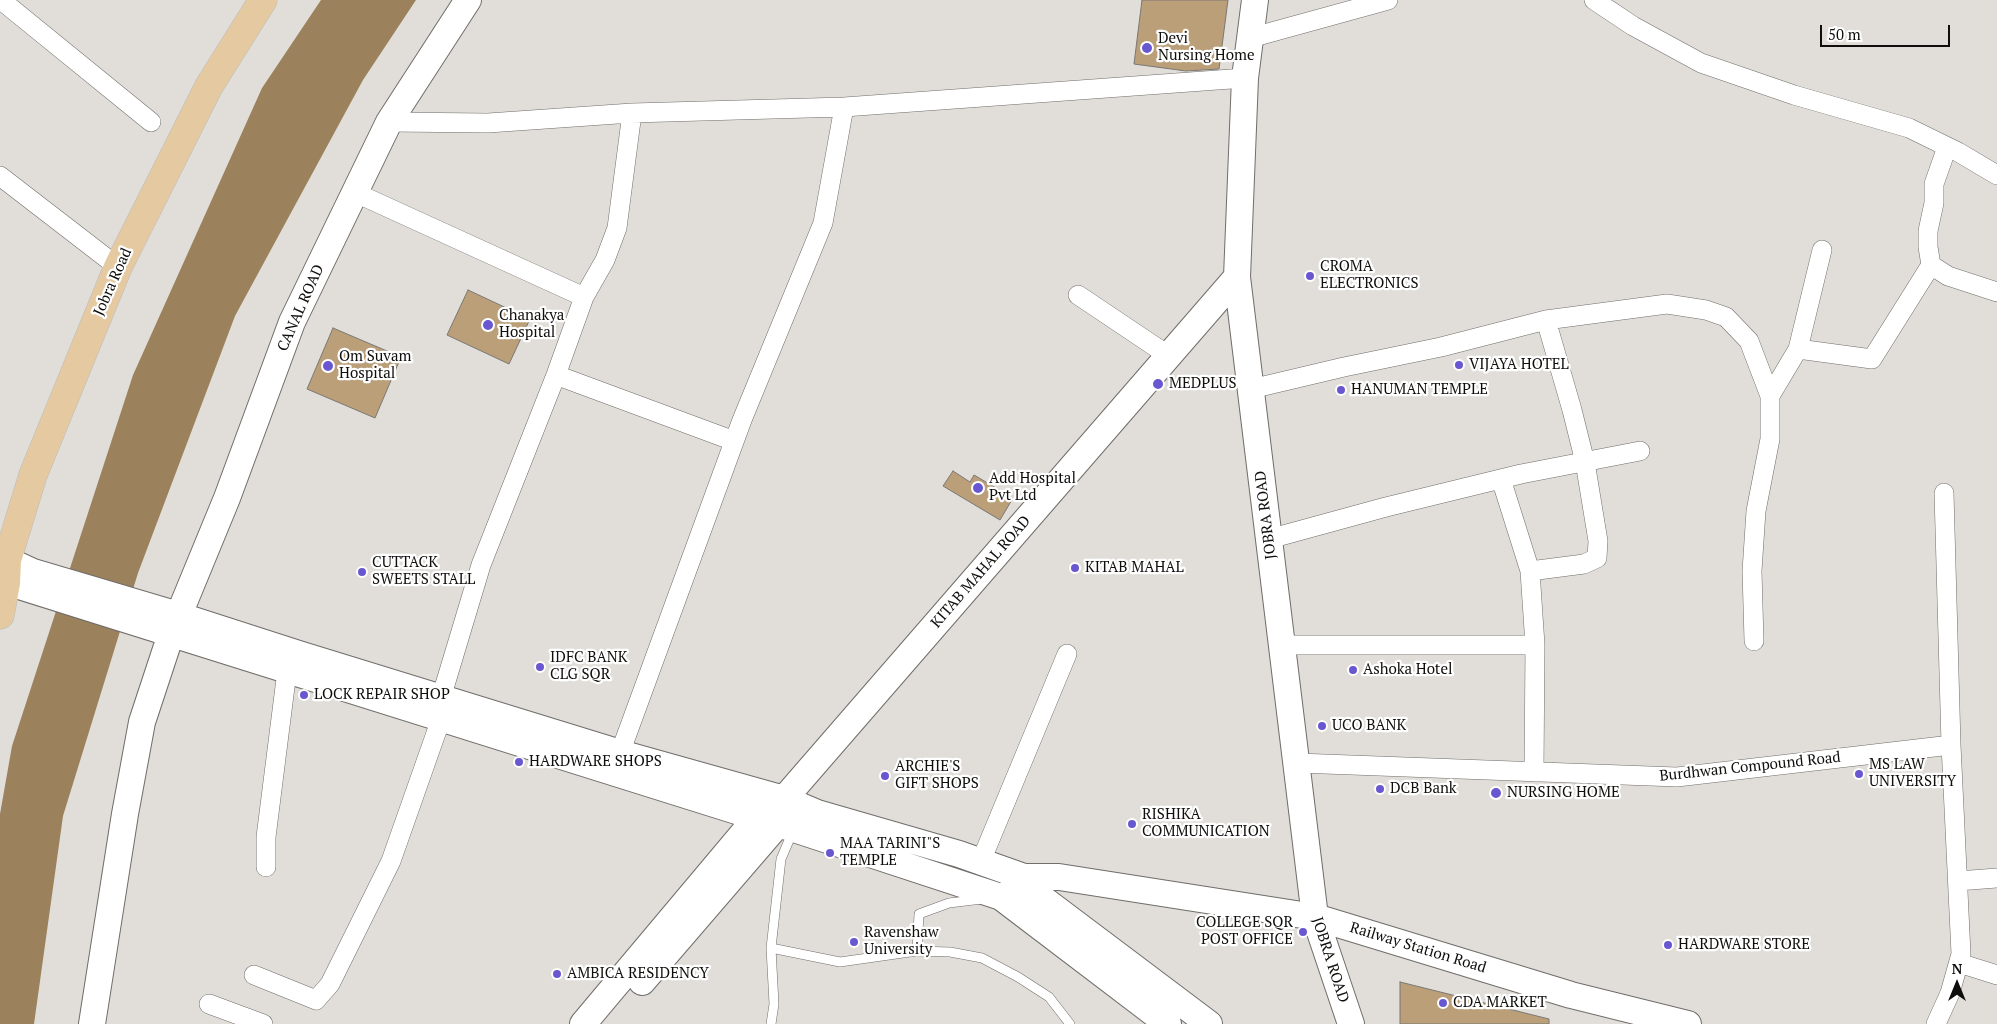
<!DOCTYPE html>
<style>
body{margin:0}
#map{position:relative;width:1997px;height:1024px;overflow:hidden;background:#e1ded9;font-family:"PT Serif",serif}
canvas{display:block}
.north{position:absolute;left:1932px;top:959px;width:50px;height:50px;-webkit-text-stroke:4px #fff;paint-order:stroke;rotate:0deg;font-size:14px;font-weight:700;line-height:20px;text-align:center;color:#0f0e0c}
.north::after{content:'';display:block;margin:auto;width:18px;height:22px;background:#0f0e0c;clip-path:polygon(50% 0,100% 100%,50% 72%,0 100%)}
.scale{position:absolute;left:1820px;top:25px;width:130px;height:22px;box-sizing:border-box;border:2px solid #0f0e0c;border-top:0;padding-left:6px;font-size:15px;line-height:18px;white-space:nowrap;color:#0f0e0c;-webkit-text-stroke:4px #fff;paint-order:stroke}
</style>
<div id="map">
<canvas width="1997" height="1024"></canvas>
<div class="north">N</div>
<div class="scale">50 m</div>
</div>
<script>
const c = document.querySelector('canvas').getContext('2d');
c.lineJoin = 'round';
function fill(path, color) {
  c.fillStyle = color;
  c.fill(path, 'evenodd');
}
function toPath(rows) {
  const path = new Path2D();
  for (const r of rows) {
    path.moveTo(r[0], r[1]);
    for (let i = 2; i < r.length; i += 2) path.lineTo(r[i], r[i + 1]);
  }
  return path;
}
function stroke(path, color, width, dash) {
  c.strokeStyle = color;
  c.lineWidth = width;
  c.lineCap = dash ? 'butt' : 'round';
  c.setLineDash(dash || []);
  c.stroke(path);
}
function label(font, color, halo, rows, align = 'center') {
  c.font = font + ' "PT Serif",serif';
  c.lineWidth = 4.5;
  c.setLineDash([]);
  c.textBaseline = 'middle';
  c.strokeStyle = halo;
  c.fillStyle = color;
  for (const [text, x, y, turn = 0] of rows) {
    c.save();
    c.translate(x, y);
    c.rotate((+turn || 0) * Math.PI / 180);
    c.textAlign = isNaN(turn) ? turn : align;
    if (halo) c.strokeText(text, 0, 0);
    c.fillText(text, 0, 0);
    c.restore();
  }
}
fill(toPath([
 [321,0,416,0,363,80,235,316,138,573,63,816,34,1024,0,1024,0,814,12,746,133,375,262,88]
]), '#9c815d');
const building = toPath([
 [1142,0,1228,0,1219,69,1186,71,1134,64,1142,0],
 [468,290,530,319,509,364,447,335,468,290],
 [333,328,401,357,375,418,307,389,333,328],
 [953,471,970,482,974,475,1013,498,1000,520,943,486,953,471],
 [1400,982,1549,1019,1549,1024,1400,1024,1400,982]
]);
fill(building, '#ba9f79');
stroke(building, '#7a7773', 1);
const lane = toPath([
 [771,948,840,962,917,951,950,952,982,958,1018,977,1049,997,1070,1024],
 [917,951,919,914,949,903,982,899],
 [771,1024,774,1004,771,948,781,859,793,831]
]);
const street = toPath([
 [1,0,151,122],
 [1594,0,1633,26,1701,63,1794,95,1909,128,1958,152,1997,175],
 [1250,38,1388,0],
 [389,122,488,123,632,113,844,107,1245,78],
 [1947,147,1934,184,1934,203,1928,231,1928,247,1931,265,1948,276,1997,292],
 [0,176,118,267],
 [356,193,584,297],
 [1078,295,1169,356],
 [1798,349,1872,359,1931,265],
 [556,375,734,441],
 [1251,389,1344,367,1441,347,1546,320,1667,304,1706,310,1726,317,1749,341,1770,396,1770,439,1756,511,1752,571,1754,641],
 [1770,396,1798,349,1822,250],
 [1501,479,1530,571,1535,645,1534,772],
 [1269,539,1386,507,1521,474,1640,451],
 [1530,571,1584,564,1597,558,1598,541,1585,462,1572,410,1546,320],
 [1282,645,1535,645],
 [441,698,481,565,556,375,584,297,605,260,617,228,632,113],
 [620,753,742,420,823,223,844,107],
 [1297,763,1677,777,1951,745,1944,493],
 [981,861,1067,654],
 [266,867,266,837,287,671],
 [1958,881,1997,878],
 [1959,963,1997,975],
 [254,975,316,1000,330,984,391,861,441,719],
 [209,1004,263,1024],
 [1936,1024,1950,993,1961,954,1951,745]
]);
const secondary = toPath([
 [1255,0,1245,78,1237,277,1315,917,1351,1024],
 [0,560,7,560,33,572,178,615,299,654,620,753,784,799,817,813,959,854,1024,877,1031,890,1209,1024],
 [0,580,794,829,1001,897,1168,1024],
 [1013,887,1024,877,1059,877,1315,917,1571,995,1688,1024],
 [642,982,778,824,781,809],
 [92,1024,125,814,142,722,171,634,227,498,292,322,389,122,468,0],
 [583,1024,756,818,784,799,1237,277]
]);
const primary = toPath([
 [0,615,6,583,7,560,33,475,118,267,209,86,263,0]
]);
stroke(lane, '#706d6a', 10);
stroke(street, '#706d6a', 20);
stroke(secondary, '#706d6a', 28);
stroke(primary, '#bcbcbb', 29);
stroke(lane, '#fff', 9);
stroke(street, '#fff', 19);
stroke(secondary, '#fff', 26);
stroke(primary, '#e5c9a1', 28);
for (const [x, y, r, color] of [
 [1147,48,6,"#6857d0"],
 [1310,276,5,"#6857d0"],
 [488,325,6,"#6857d0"],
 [1459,365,5,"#6857d0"],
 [328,366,6,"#6857d0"],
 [1158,384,6,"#6857d0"],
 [1341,390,5,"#6857d0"],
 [978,488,6,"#6857d0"],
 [1075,568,5,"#6857d0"],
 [362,572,5,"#6857d0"],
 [540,667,5,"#6857d0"],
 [1353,670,5,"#6857d0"],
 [304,695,5,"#6857d0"],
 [1322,726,5,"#6857d0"],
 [519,762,5,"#6857d0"],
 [1859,774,5,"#6857d0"],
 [885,776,5,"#6857d0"],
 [1380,789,5,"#6857d0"],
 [1496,793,6,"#6857d0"],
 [1132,824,5,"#6857d0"],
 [830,853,5,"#6857d0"],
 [1303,932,5,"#6857d0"],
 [854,942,5,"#6857d0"],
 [1668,945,5,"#6857d0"],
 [557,974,5,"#6857d0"],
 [1443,1003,5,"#6857d0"]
]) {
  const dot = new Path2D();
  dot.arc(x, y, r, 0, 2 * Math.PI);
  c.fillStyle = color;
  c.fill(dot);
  stroke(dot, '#fff', 2);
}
label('15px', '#0f0e0c', '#fff', [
 ["Devi",1158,39],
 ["Nursing Home",1158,56],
 ["CROMA",1320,267],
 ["ELECTRONICS",1320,284],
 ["Chanakya",499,316],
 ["Hospital",499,333],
 ["Om Suvam",339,357],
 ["Hospital",339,374],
 ["VIJAYA HOTEL",1469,365],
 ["MEDPLUS",1169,384],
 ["HANUMAN TEMPLE",1351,390],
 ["Add Hospital",989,479],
 ["Pvt Ltd",989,496],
 ["CUTTACK",372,563],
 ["SWEETS STALL",372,580],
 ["KITAB MAHAL",1085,568],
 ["IDFC BANK",550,658],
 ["CLG SQR",550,675],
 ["Ashoka Hotel",1363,670],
 ["LOCK REPAIR SHOP",314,695],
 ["UCO BANK",1332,726],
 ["HARDWARE SHOPS",529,762],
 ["MS LAW",1869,765],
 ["UNIVERSITY",1869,782],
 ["ARCHIE'S",895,767],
 ["GIFT SHOPS",895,784],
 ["DCB Bank",1390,789],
 ["NURSING HOME",1507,793],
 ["RISHIKA",1142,815],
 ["COMMUNICATION",1142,832],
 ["MAA TARINI\"S",840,844],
 ["TEMPLE",840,861],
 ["COLLEGE SQR",1293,923,"right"],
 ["POST OFFICE",1293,940,"right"],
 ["Ravenshaw",864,933],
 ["University",864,950],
 ["HARDWARE STORE",1678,945],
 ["AMBICA RESIDENCY",567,974],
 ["CDA MARKET",1453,1003]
], 'left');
label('15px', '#0f0e0c', '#fff', [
 ["Jobra Road",113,282,-66],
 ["CANAL ROAD",301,308,-66],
 ["JOBRA ROAD",1266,515,-97],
 ["KITAB MAHAL ROAD",981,572,-49],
 ["Burdhwan Compound Road",1750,767,-6],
 ["Railway Station Road",1418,948,17],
 ["JOBRA ROAD",1330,960,72]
]);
</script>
